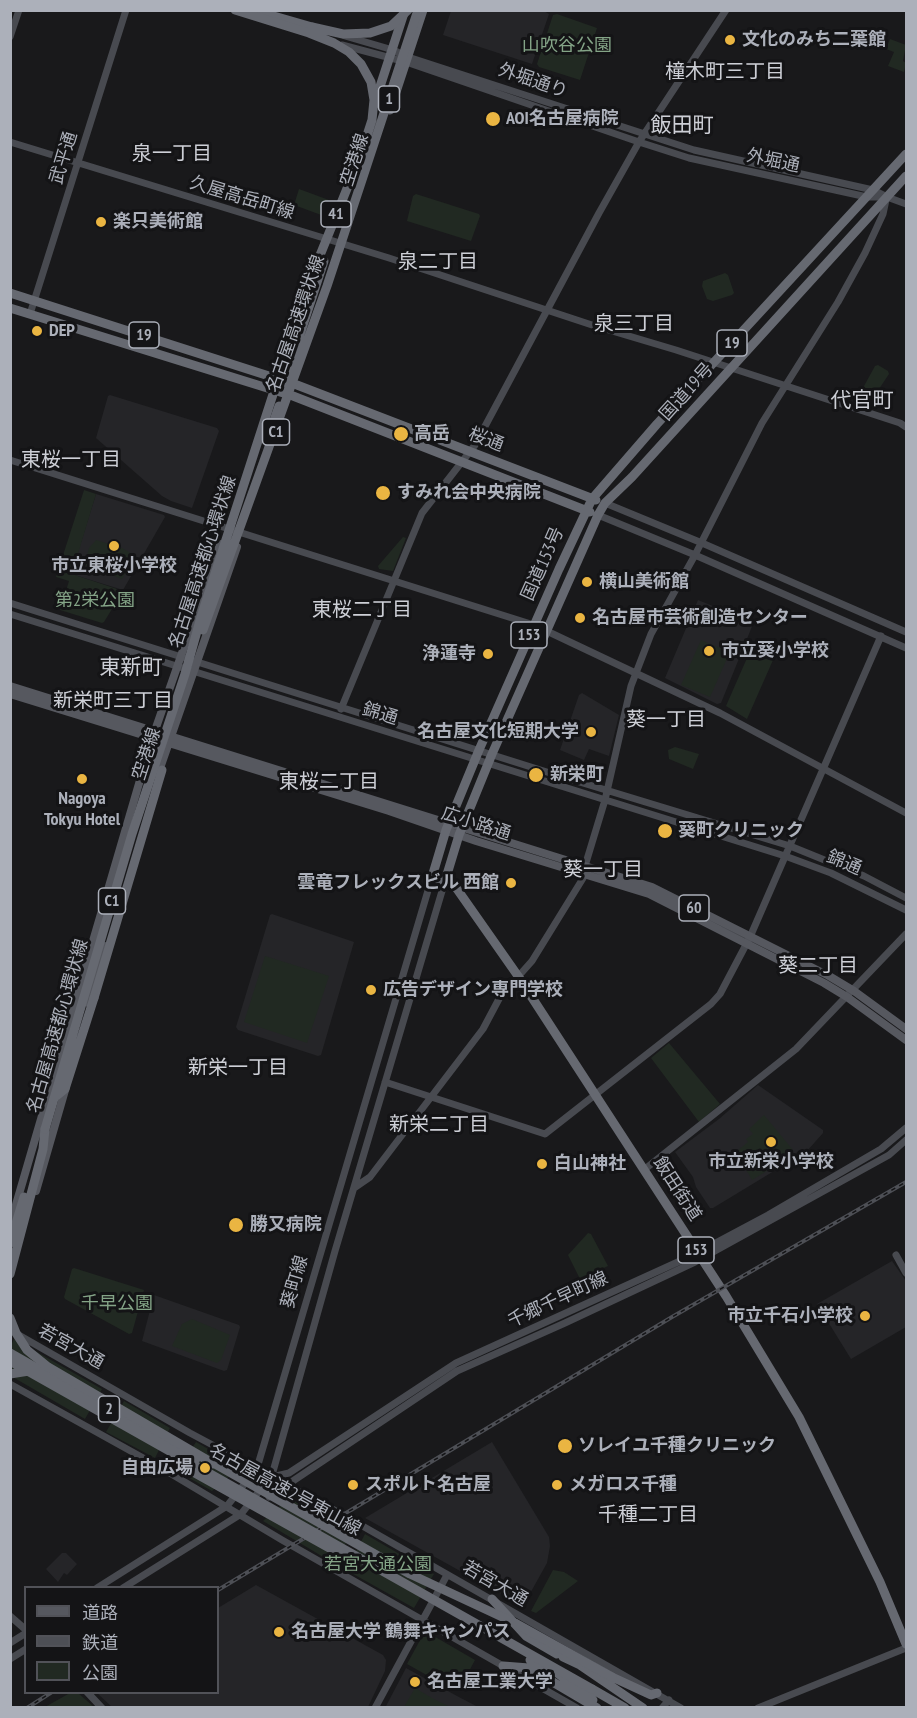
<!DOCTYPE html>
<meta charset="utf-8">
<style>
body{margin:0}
#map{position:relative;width:917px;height:1718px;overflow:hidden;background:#19191b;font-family:"PT Sans Narrow","Noto Sans JP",sans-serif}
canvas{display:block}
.frame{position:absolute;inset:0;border:12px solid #acb0ba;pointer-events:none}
.legend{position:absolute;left:24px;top:1586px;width:195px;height:108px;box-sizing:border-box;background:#141416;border:2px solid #515258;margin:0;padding:8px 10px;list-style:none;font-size:18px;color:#acb0ba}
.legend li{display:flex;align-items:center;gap:12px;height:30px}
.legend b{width:30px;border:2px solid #515258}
</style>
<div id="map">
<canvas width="917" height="1718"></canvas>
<div class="frame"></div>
<ul class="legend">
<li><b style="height:8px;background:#56585f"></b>道路</li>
<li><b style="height:8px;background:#4d4f55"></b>鉄道</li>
<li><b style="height:16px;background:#212922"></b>公園</li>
</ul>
</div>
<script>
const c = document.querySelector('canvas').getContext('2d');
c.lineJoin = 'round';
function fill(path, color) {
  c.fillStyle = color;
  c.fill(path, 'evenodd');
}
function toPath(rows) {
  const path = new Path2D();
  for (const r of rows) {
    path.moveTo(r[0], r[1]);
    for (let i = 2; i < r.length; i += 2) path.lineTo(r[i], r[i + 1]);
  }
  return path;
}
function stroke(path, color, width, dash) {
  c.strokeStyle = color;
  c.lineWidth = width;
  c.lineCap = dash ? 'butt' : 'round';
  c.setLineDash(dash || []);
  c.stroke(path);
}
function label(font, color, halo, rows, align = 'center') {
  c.font = font + ' "PT Sans Narrow","Noto Sans JP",sans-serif';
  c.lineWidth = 6;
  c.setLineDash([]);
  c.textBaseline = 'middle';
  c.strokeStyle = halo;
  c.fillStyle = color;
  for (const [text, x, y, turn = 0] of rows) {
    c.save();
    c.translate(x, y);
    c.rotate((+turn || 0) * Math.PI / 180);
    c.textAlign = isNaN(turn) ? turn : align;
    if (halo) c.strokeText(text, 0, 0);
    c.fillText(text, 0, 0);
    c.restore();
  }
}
fill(toPath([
 [542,10,549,14,532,64,443,35,451,11],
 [110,395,217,428,219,431,192,508,171,501,162,496,96,438,108,396],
 [96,494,164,515,165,517,123,590,71,574],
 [698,600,752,622,753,624,721,703,717,704,665,678],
 [582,693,619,715,609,756,589,749,584,760,560,750,579,695],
 [272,914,354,942,321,1055,318,1056,238,1030,236,1027,270,915],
 [758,1085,823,1130,823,1133,807,1151,713,1208,710,1208,696,1187,693,1177,675,1152,719,1119],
 [892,1261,906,1281,906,1327,851,1359,817,1304],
 [154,1295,239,1325,240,1327,227,1370,224,1371,142,1341],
 [492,1442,549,1537,550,1546,547,1563,523,1606,365,1518],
 [62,1553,66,1553,77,1564,67,1575,64,1573,58,1582,46,1569],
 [256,1585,383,1655,386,1660,385,1671,368,1707,112,1707,97,1693,218,1692,218,1608],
 [406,1668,457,1696,478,1707,385,1708]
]), '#252528');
fill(toPath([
 [557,14,597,28,580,80,539,67,537,64,553,15],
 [890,39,906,45,903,61,906,63,904,72,888,66,894,52,886,49],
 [299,189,329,200,324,216,294,205],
 [416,194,479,214,480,216,471,241,407,221,413,196],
 [725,273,728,275,734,293,732,295,713,301,707,299,702,286,703,281],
 [878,365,888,371,889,374,875,395,872,395,864,388,864,386,875,366],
 [84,490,96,494,72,574,123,591,104,622,102,623,60,610,69,581,56,577],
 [403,537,406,538,393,571,379,569,378,566],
 [96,540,122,548,136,556,122,579,84,565,89,548],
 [701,640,727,651,729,654,710,697,681,685],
 [754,642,777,651,747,719,726,706],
 [675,747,699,754,693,769,669,759,668,750],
 [265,956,329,976,307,1043,244,1022],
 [669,1043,720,1104,699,1122,651,1058],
 [764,1115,793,1150,770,1169,752,1180,736,1152,748,1142,746,1139,753,1134,749,1129],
 [588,1233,591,1234,608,1266,580,1279,568,1255],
 [74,1268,144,1290,132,1333,129,1334,65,1299,64,1297,72,1269],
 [192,1319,230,1335,221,1360,217,1363,172,1346,182,1324],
 [14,1339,102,1389,85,1419,11,1376,10,1347],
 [124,1401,170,1428,155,1458,106,1432],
 [196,1442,240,1467,212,1491,177,1471],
 [293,1495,354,1528,335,1564,263,1521],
 [365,1534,434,1574,414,1608,346,1570],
 [553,1570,564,1572,578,1581,536,1613,531,1611],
 [425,1631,475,1660,459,1690,455,1691,407,1664],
 [415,1688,432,1698,450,1707,404,1707],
 [70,1693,78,1693,94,1707,45,1707]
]), '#212922');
stroke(toPath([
 [345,36,393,50,408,57,694,150,873,190,887,197,906,204],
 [10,37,19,10],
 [342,45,406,62,639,142,689,158,867,197,887,197],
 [10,142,389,258,592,325,676,350,900,423,906,427],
 [30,314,126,10],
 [10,460,534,625,720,713,906,813],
 [605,503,702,543,906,632],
 [598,515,695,555,906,648],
 [10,603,550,773,790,846,864,876,906,898],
 [10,614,785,856,831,873,906,910],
 [341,709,422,513,475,445,599,213,639,142,726,10],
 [385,1082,545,1134,711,1004,720,994,750,937,881,636],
 [645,1169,796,1049,906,934],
 [354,1188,370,1177,483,1029,500,997,532,961,585,875,585,866,605,800,631,686,651,634,695,555,762,423,838,302,865,253,883,214,886,200],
 [896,1255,906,1273],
 [17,1334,190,1433,338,1512,681,1708],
 [10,1384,163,1469,282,1540,577,1708],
 [268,1478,289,1473,456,1363,691,1256,768,1215,881,1149,906,1128],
 [269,1497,457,1371,565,1323,695,1262,889,1155,906,1140],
 [97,1588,227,1506,257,1468,432,877],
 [123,1588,241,1514,272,1475,335,1251,445,881],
 [10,1616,26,1630],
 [10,1643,26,1633],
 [10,1659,26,1649],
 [87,1692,102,1708],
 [375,1708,447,1575],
 [662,1708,669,1700],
 [758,1708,906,1648]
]), '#484a50', 7);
stroke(toPath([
 [10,686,652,887,829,976,854,991,906,1029],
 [10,694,389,811,476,841,649,894,824,983,847,997,906,1040],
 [158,774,237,547],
 [88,1003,105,946],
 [36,1191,66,1087],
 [10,1225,152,739,220,544]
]), '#56585f', 8);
stroke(toPath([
 [253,10,312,27],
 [374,105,404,13],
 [390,110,423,10],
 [906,154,657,424,592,499,559,569,479,750,446,830,432,877,449,883,457,889,518,976,726,1296,799,1417,880,1582,906,1644],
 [10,293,297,385,596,500],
 [10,308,293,396,590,512],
 [273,423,279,406],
 [445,881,459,835,492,754,598,515,605,503,632,477,906,176],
 [94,998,162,770],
 [10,1243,24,1197],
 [10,1274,43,1149,45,1129],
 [10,1353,196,1459],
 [10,1361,189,1462],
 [10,1374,29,1371],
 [492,1599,526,1636,557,1654],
 [563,1657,580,1665,643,1708],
 [530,1660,557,1673,593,1700],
 [503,1666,529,1668,597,1708],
 [612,1677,651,1695,657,1693],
 [592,1689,625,1708]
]), '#666971', 9);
const rail = toPath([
 [218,1590,672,1317,906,1182],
 [27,1708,52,1692]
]);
stroke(rail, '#4d4f55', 4);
stroke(rail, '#141416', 1.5, [4.5]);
stroke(toPath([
 [312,27,343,34,370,33,391,26,408,10],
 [283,391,284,383,324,261],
 [203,630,327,286,418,10],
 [55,1097,65,1089,94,998],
 [45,1129,132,834,185,674,201,617,288,348,310,280,361,154,372,120,374,100,371,82,361,64,349,52,334,43,309,33,235,10],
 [10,1318,16,1333,27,1350,48,1367,214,1464],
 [210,1461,410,1574,515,1623,612,1677],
 [189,1462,592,1689],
 [186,1468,342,1555]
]), '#666971', 9);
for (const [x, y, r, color] of [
 [730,40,6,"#eab542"],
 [493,119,8,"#eab542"],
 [101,222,6,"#eab542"],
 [37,331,6,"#eab542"],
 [401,434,8,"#eab542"],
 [383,493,8,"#eab542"],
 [114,546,6,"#eab542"],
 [587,582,6,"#eab542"],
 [580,618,6,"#eab542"],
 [709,651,6,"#eab542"],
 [488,654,6,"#eab542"],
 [591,732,6,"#eab542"],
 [536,775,8,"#eab542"],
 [82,779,6,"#eab542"],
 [665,831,8,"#eab542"],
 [511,883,6,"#eab542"],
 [371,990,6,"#eab542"],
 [771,1142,6,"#eab542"],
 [542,1164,6,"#eab542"],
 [236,1225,8,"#eab542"],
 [865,1316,6,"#eab542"],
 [565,1446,8,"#eab542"],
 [205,1468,6,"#eab542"],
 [353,1485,6,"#eab542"],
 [557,1485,6,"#eab542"],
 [279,1632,6,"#eab542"],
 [415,1682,6,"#eab542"]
]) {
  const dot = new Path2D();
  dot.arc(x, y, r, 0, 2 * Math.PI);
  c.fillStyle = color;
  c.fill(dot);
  stroke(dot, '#141416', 2);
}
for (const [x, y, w] of [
 [389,99,21],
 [336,214,30],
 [144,335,30],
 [732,343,30],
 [276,432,27],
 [529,635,36],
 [112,901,27],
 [694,908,30],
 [696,1250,36],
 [109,1409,21]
]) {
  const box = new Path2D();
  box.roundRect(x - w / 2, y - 13, w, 26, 4.5);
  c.fillStyle = '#141416';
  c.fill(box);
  stroke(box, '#acb0ba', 1.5);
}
label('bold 16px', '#acb0ba', null, [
 ["1",389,99],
 ["41",336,214],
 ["19",144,335],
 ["19",732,343],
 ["C1",276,432],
 ["153",529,635],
 ["C1",112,901],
 ["60",694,908],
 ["153",696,1250],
 ["2",109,1409]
]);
label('bold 18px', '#acb0ba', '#141416', [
 ["文化のみち二葉館",742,40],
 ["AOI名古屋病院",506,119],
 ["楽只美術館",113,222],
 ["DEP",49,331],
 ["高岳",414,434],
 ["すみれ会中央病院",397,493],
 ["市立東桜小学校",114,566,"center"],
 ["横山美術館",599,582],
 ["名古屋市芸術創造センター",592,618],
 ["市立葵小学校",721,651],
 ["浄蓮寺",476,654,"right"],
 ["名古屋文化短期大学",579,732,"right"],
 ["新栄町",550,775],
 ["Nagoya",82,799,"center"],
 ["Tokyu Hotel",82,820,"center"],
 ["葵町クリニック",678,831],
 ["雲竜フレックスビル 西館",499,883,"right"],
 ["広告デザイン専門学校",383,990],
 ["市立新栄小学校",771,1162,"center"],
 ["白山神社",554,1164],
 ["勝又病院",250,1225],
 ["市立千石小学校",853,1316,"right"],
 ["ソレイユ千種クリニック",578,1446],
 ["自由広場",193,1468,"right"],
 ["スポルト名古屋",365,1485],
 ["メガロス千種",569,1485],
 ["名古屋大学 鶴舞キャンパス",291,1632],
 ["名古屋工業大学",427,1682]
], 'left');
label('18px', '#84a487', '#141416', [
 ["山吹谷公園",567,46],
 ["第2栄公園",95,601],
 ["千早公園",117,1304],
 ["若宮大通公園",378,1565]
]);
label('18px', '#acb0ba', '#141416', [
 ["外堀通り",533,81,19],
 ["武平通",64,158,-73],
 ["空港線",355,160,-72],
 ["外堀通",773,161,12],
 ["久屋高岳町線",242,198,17],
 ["名古屋高速環状線",296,324,-71],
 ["国道19号",687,392,-48],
 ["桜通",486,440,21],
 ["名古屋高速都心環状線",203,562,-72],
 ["国道153号",543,564,-66],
 ["錦通",380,714,17],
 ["空港線",147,754,-72],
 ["広小路通",476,824,18],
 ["錦通",844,863,23],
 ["名古屋高速都心環状線",58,1026,-74],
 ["飯田街道",677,1189,57],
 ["葵町線",295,1282,-74],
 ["千郷千早町線",558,1300,-25],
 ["若宮大通",71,1347,29],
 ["名古屋高速2号東山線",285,1490,29],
 ["若宮大通",495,1584,30]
]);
label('20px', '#cdcfd6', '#141416', [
 ["橦木町三丁目",725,72],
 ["泉一丁目",172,154],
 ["泉二丁目",438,262],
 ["泉三丁目",634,324],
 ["東桜一丁目",71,460],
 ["東桜二丁目",362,610],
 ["新栄町三丁目",113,701],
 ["葵一丁目",666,720],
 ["東桜二丁目",329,782],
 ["葵一丁目",603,870],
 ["葵二丁目",818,966],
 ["新栄一丁目",238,1068],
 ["新栄二丁目",439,1125],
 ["千種二丁目",648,1515]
]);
label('21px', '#cdcfd6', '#141416', [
 ["飯田町",682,126],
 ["代官町",862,401],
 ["東新町",131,668]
]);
</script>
